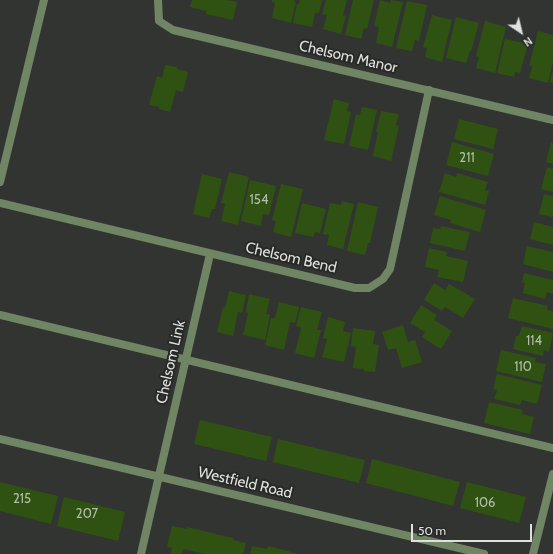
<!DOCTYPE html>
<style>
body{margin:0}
#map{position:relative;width:553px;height:554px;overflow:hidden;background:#323431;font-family:Cabin,sans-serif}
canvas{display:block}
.north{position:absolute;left:501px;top:12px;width:40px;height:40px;-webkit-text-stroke:3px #282a27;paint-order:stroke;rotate:145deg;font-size:11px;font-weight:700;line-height:16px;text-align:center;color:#e0e1df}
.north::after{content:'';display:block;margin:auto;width:14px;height:18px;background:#e0e1df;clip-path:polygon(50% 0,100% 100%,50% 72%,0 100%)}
.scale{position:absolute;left:411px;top:524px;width:121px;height:18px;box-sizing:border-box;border:2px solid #e0e1df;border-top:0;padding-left:5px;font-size:12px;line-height:14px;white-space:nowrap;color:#e0e1df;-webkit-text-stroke:3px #282a27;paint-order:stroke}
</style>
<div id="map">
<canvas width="553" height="554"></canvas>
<div class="north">N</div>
<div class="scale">50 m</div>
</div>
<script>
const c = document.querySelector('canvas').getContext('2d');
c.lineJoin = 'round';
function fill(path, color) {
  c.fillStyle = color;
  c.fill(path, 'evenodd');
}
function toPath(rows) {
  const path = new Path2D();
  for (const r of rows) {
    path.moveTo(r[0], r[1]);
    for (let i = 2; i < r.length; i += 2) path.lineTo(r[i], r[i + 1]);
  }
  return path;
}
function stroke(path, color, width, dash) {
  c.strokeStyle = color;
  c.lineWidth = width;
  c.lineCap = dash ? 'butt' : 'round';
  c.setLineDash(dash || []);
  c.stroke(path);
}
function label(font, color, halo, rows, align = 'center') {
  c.font = font + ' Cabin,sans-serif';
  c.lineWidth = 4;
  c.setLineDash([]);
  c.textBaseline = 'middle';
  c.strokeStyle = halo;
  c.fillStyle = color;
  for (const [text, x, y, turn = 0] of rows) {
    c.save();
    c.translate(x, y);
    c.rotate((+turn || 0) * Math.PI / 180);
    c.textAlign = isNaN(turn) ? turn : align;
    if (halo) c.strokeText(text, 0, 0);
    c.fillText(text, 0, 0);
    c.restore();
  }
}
fill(toPath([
 [192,0,227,0,237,2,233,20,206,14,206,11,190,7],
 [272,0,295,0,294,2,296,2,291,23,272,18,275,3,272,2],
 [300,0,322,0,319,13,315,13,312,27,293,23,297,4,299,4],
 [326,0,347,0,343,15,346,16,341,34,323,29,327,15,322,14],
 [353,0,374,0,367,29,364,28,361,39,345,35],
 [380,0,390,3,391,0,403,2,392,47,376,43,379,27,374,26],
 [407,1,427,5,419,41,415,40,412,51,396,48],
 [432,15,452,20,442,62,425,57,427,48,423,47],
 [456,17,479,23,471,51,470,51,466,63,446,58],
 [485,21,506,27,495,73,476,68,479,57,476,56],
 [538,31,553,35,553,62,548,83,529,78,532,66,529,66],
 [505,39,528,44,520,73,515,72,514,77,497,73],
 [165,65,177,67,177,69,188,72,183,92,176,90,170,112,159,109,159,107,149,105,157,76,162,78],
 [552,73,553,73,553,83,550,82],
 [334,99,349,103,347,111,351,112,344,144,324,140],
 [362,107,377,110,368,150,349,146,356,114,360,115],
 [381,111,399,114,396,125,399,126,391,161,373,156,378,132,376,132],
 [459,119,498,129,493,149,454,139],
 [452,142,494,154,488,176,446,165],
 [551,142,553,143,553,164,546,162],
 [547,167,553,169,553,192,541,189],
 [229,172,249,177,238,225,221,221,225,204,221,203],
 [445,173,456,177,457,173,488,182,485,190,489,191,485,205,439,192],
 [202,174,222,179,215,209,212,209,209,218,193,214],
 [250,180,276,186,269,215,263,214,261,226,241,221],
 [281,184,303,189,291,237,273,232,276,221,272,220],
 [544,194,553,196,553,217,539,214],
 [440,196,486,210,480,232,450,223,451,220,434,215],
 [342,201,354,204,343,249,327,245,329,235,323,234,330,203,341,205],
 [358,202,378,207,370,243,368,243,365,255,347,251],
 [302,203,326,209,320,233,315,232,313,237,295,233],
 [534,222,553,227,553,245,530,239],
 [441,226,470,232,465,251,430,243,433,228,440,229],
 [527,246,553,252,553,272,523,264],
 [429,248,447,252,446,256,468,261,463,282,437,277,439,270,425,267],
 [524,273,553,280,553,294,547,292,545,299,523,293,525,283,522,282],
 [434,283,445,290,449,284,475,299,463,318,445,307,442,311,424,300],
 [229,291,246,295,242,313,238,312,233,336,217,332,223,307,225,308],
 [249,294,270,299,266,314,270,315,265,340,243,335,248,313,246,312],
 [513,298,548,306,547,310,553,311,553,329,508,318],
 [279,302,299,307,295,323,290,322,284,350,265,345,271,318,275,318],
 [421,305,437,315,434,320,452,331,441,349,422,337,425,332,410,323],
 [301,307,322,312,317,330,321,330,314,358,295,353,301,328,296,326],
 [328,317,345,322,343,331,351,333,344,362,322,357,327,339,323,338],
 [403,325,408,342,415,340,422,362,402,368,396,348,388,350,382,332],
 [522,326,553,333,549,352,544,350,543,356,513,349,516,336,519,336],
 [353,328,375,331,373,344,379,345,375,372,364,371,364,369,353,368,356,347,351,346],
 [501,350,536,358,535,362,546,364,542,382,496,371],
 [497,374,542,385,537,404,522,400,520,405,494,399,497,390,493,389],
 [489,402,523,410,522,414,534,417,530,434,484,423],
 [200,420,272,437,266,461,194,444],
 [278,439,365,460,359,483,273,462],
 [372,459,460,482,453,506,366,483],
 [0,482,58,496,51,524,0,511],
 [467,482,526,497,519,523,460,508],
 [64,497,125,512,118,541,57,526],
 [172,526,187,529,187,527,233,538,233,540,246,543,243,554,205,554,183,549,182,554,171,554,172,548,167,547],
 [252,546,267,549,268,546,299,554,250,554]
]), '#2f5213');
stroke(toPath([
 [0,182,44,0],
 [0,315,553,448]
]), '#708564', 8);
stroke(toPath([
 [158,0,159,21,173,30,553,120],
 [0,203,355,288,369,288,383,279,390,269,429,90],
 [0,439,484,554],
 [141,554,210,254],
 [533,554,553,474]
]), '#708564', 8);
label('13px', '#b4bdac', null, [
 ["211",467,158],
 ["154",259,200],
 ["114",534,341],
 ["110",523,367],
 ["215",22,499],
 ["106",485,503],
 ["207",87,514]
]);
label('15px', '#e0e1df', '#282a27', [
 ["Chelsom Manor",348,57,13],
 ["Chelsom Bend",291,258,13],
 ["Chelsom Link",171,362,-77],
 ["Westfield Road",245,483,13]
]);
</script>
